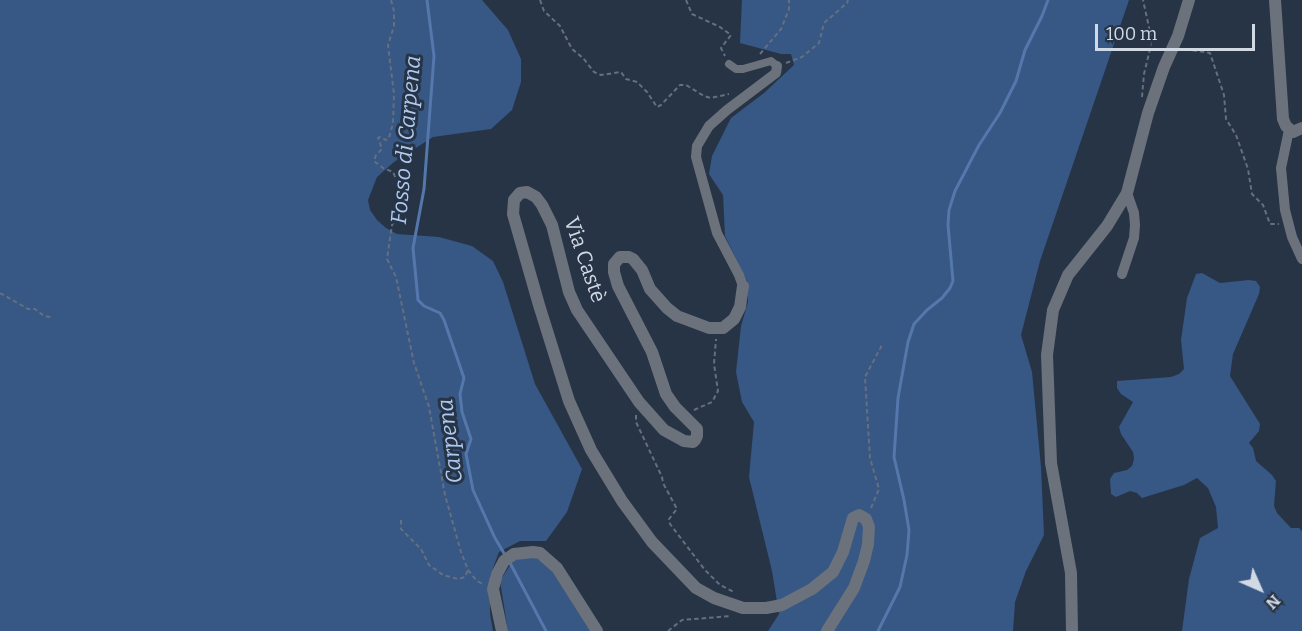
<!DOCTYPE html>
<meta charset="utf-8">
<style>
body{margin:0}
#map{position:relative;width:1302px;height:631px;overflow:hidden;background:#273446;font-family:Bitter,serif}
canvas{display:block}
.north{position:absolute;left:1230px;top:559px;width:60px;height:60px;-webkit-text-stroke:4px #273446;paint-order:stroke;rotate:135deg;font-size:16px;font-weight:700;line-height:24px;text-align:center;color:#d1d9e5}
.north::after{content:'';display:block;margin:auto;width:21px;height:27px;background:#d1d9e5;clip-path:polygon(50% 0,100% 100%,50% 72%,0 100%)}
.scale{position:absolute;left:1095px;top:24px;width:160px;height:27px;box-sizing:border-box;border:3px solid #d1d9e5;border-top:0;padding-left:8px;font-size:18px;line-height:21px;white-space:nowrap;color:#d1d9e5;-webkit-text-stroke:4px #273446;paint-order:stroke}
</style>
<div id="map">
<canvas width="1302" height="631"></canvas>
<div class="north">N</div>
<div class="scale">100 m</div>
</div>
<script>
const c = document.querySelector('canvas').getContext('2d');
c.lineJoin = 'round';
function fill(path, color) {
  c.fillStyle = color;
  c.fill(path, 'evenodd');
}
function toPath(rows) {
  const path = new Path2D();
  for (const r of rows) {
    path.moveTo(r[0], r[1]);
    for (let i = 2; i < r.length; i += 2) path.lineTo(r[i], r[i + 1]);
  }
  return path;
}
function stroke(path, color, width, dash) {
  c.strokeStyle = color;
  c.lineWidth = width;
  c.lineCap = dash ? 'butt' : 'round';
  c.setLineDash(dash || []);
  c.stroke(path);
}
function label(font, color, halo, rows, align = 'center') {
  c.font = font + ' Bitter,serif';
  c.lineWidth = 6;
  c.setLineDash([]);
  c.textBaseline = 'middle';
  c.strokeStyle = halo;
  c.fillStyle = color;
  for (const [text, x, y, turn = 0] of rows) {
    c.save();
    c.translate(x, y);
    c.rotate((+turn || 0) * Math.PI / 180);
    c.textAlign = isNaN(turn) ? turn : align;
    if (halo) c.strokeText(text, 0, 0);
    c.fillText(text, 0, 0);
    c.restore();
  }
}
fill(toPath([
 [0,0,482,0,508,30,521,59,521,82,512,110,491,129,433,137,394,162,377,177,368,200,370,210,377,220,386,228,397,234,439,237,472,246,493,261,503,282,535,384,582,469,567,512,546,541,520,541,499,552,490,576,490,614,493,631,0,631],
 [742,0,1129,0,1040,261,1021,335,1032,372,1041,467,1044,535,1026,571,1015,602,1013,631,768,631,779,614,772,571,749,477,754,422,742,402,736,372,741,326,748,302,748,283,725,236,723,195,709,174,712,156,731,118,764,93,794,65,791,54,781,54,740,43],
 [1202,273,1220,283,1249,280,1256,281,1260,287,1259,294,1233,354,1230,376,1260,424,1259,431,1249,443,1253,448,1256,461,1272,475,1276,481,1274,506,1277,513,1291,528,1299,528,1302,531,1302,631,1182,631,1189,579,1200,538,1218,528,1216,507,1208,488,1197,478,1184,485,1142,498,1137,493,1130,491,1116,497,1111,494,1110,479,1114,473,1127,470,1132,466,1134,459,1133,452,1121,434,1119,427,1133,402,1121,394,1117,388,1117,381,1171,377,1179,374,1184,369,1181,340,1187,298,1196,274],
 [536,557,550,568,590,631,508,631,500,581,514,559]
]), '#375785');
stroke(toPath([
 [427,0,434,56,424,189,413,248,418,300,424,306,440,313,444,320,464,378,460,394,462,412,471,439,466,454,473,490,495,538,505,555],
 [509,561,546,631],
 [878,631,900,587,907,555,909,530,904,500,894,457,898,398,908,342,914,324,927,310,942,298,950,288,953,281,948,225,949,210,955,191,979,145,1000,113,1016,81,1025,50,1042,16,1048,0]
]), '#5478ac', 3);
stroke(toPath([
 [391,0,394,11,394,26,388,45,394,94,393,123,389,138,386,140,380,137,378,138,382,149,376,155,374,161,383,168,393,172,399,185,400,213,392,225,387,259,396,277,414,363,429,407,445,495,461,552,468,570,477,581,483,584],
 [540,0,544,11,560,26,572,49,583,58,594,72,601,75,621,72,626,79,637,82,647,92,657,107,661,105,680,85,686,85,704,96,711,98,729,94],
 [686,0,692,14,720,27,731,35,721,48,725,56],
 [1185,49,1210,53,1224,95,1226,119,1236,135,1248,169,1252,194,1263,205,1270,224,1279,224],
 [760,54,781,29,789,9,789,0],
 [786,63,802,57,819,43,824,23,847,3,848,0],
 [1142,97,1144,74,1152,41,1143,0],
 [0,293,28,309,35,309,44,316,51,317],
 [694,410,712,402,718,391,714,364,716,339],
 [636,415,636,422,662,477,663,483,677,509,669,519,670,524,705,570,720,585,734,592],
 [871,508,879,489,870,458,865,377,882,345],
 [401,520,401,529,421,549,429,565,443,575,458,579,465,577,468,570],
 [668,631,682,620,731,616]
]), '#646f7f', 2, [4.5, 3]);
stroke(toPath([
 [729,64,736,69,743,69,771,61,777,66]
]), '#6c727c', 8);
stroke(toPath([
 [1289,130,1281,168,1285,210,1292,237,1302,259],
 [1122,274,1134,238,1135,225,1134,213,1127,193],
 [743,286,739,275,717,233,696,157,697,146,709,126,727,110,776,73,777,66]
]), '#6c727c', 10);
stroke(toPath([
 [1275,0,1283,119,1286,126,1293,132,1302,128],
 [743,286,740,307,734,319,723,328,709,328,677,316,667,308,650,289,642,270,633,259,629,257,620,257,614,264,614,272,618,286,652,352,666,394,675,407,697,429,697,436,695,440,693,442,684,441,664,430,639,402,577,310,569,292,552,225,542,205,536,197,527,192,520,193,514,200,513,214,539,305,569,401,591,450,622,501,652,542,696,588,714,598,743,608,766,608,782,605,812,589,833,572,843,552,853,518,859,515,866,519,869,527,868,544,864,561,854,588,827,631],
 [502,631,493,589,497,574,504,561,514,554,533,552,540,553,557,568,597,631],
 [1072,631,1071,573,1051,463,1047,355,1053,310,1068,275,1107,226,1127,193,1148,113,1164,67,1178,36,1189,0]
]), '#6c727c', 12);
label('21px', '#d1d9e5', '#273446', [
 ["Via Castè",584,260,71]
]);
label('italic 22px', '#afc9f0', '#273446', [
 ["Fosso di Carpena",407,140,-85],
 ["Carpena",451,441,-97]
]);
</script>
